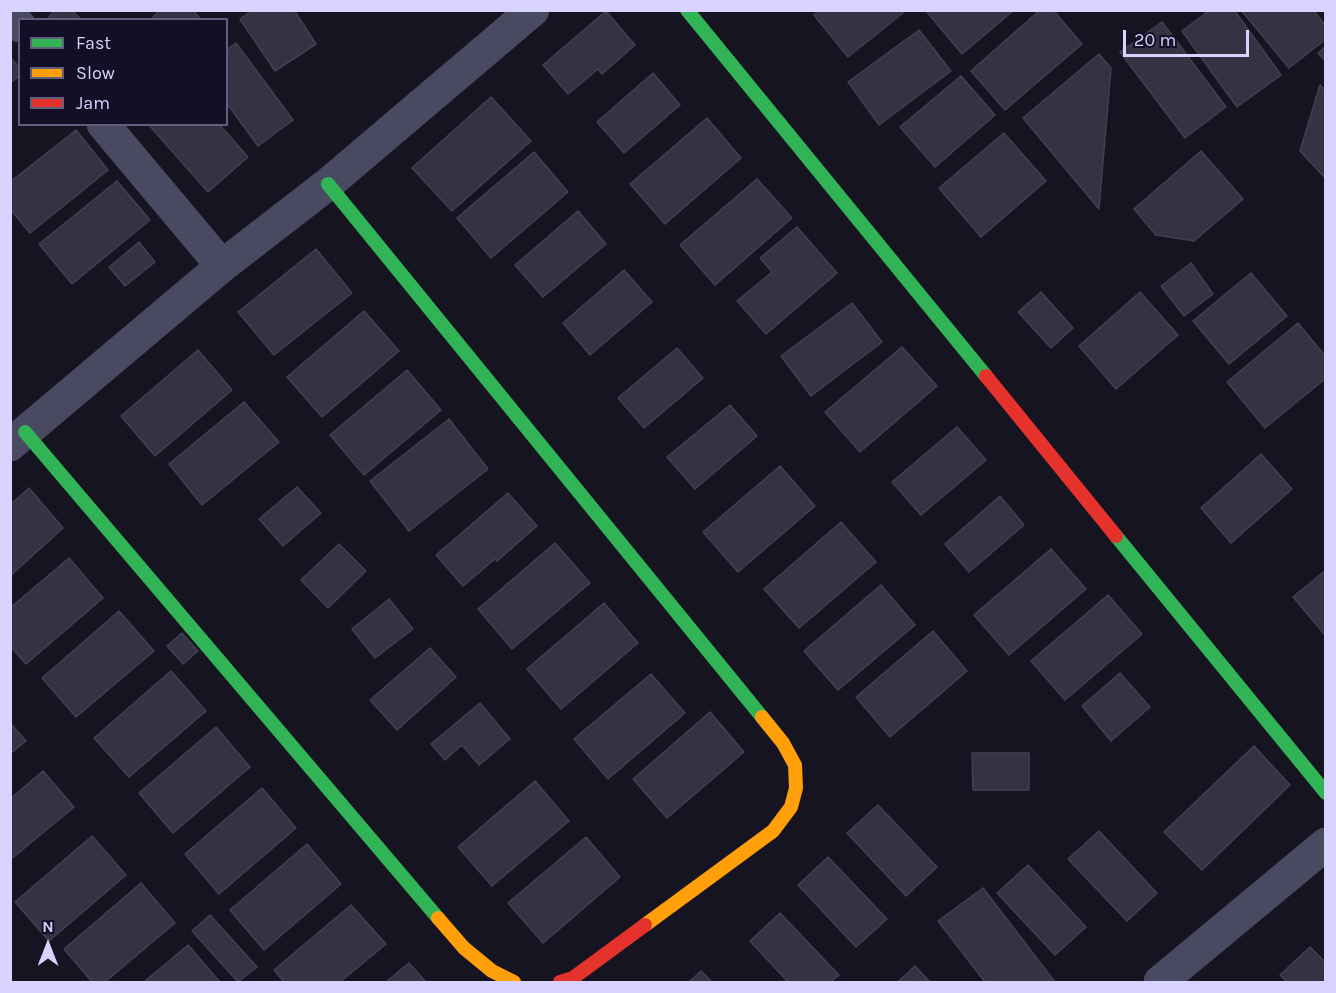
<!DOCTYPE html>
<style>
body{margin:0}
#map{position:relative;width:1336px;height:993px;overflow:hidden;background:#161421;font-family:Karla,sans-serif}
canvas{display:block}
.frame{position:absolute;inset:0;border:12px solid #d9d4ff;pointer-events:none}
.legend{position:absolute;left:18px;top:18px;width:210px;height:108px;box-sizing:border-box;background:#130f26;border:2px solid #625e7d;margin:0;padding:8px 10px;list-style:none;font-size:18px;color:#d9d4ff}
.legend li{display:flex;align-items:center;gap:12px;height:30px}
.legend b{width:30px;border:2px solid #625e7d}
.north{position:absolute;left:18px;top:915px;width:60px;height:60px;-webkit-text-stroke:4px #130f26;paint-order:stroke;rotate:0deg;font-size:16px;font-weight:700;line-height:24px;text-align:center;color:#d9d4ff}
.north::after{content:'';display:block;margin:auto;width:21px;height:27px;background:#d9d4ff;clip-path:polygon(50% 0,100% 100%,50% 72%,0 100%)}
.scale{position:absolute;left:1123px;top:30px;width:126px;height:27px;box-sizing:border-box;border:3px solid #d9d4ff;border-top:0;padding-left:8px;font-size:18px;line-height:21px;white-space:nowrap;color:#d9d4ff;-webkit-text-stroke:4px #130f26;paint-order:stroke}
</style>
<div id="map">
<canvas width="1336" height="993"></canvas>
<div class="frame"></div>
<ul class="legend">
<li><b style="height:8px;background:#30b455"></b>Fast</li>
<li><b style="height:8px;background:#ff9f0a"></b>Slow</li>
<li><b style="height:8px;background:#e5322d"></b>Jam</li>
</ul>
<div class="north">N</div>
<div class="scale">20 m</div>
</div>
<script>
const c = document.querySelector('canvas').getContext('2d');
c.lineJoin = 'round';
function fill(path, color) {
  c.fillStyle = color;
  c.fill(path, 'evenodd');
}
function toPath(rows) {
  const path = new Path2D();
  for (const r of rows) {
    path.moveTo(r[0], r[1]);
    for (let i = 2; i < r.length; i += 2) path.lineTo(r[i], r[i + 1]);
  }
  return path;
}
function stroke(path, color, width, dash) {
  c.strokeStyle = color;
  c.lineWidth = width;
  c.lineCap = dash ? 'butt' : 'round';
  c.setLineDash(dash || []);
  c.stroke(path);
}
const building = toPath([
 [55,10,72,10,81,20,46,20,55,10],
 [160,10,193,10,201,20,150,20,160,10],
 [253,10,294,10,316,44,275,71,240,19,253,10],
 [819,10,901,10,903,13,848,57,814,15,819,10],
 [929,10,1014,10,962,54,927,12,929,10],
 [1040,10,1053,10,1082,44,1005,110,971,71,1040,10],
 [1210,10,1234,10,1281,75,1237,107,1182,31,1210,10],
 [1241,10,1313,10,1326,26,1326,39,1289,68,1241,10],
 [606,11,635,45,602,74,598,69,568,94,543,65,606,11],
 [1162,22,1226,107,1185,138,1120,52,1162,22],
 [919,30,951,71,879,125,848,82,919,30],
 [236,43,293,120,258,146,226,102,226,50,236,43],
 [1326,46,1326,62,1318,53,1326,46],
 [1099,54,1111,68,1099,209,1023,118,1099,54],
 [10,57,20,68,20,76,10,83,10,57],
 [653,73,680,105,624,153,597,122,653,73],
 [961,76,995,115,935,167,900,127,961,76],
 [1320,85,1326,91,1326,179,1300,151,1320,85],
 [491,97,531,141,452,211,412,168,491,97],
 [707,118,741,158,665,224,630,184,707,118],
 [148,124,219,124,248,157,208,192,148,124],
 [76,130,108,170,30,233,10,209,10,182,76,130],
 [1004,133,1046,181,981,237,939,188,1004,133],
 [1201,151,1243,199,1194,241,1156,235,1134,209,1201,151],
 [534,152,568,192,491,258,457,218,534,152],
 [757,179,792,218,715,285,680,245,757,179],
 [117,181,150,220,72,284,39,244,117,181],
 [578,211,606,244,543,297,515,265,578,211],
 [797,227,837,273,766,334,737,301,772,272,760,258,797,227],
 [139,242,155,262,125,286,109,267,139,242],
 [316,249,352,293,274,355,238,312,316,249],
 [1191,263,1213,294,1184,316,1161,286,1191,263],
 [624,270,652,302,590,355,563,323,624,270],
 [1251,273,1287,316,1229,364,1193,321,1251,273],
 [1041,292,1073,328,1051,348,1018,312,1041,292],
 [1140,292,1178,335,1116,389,1079,346,1140,292],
 [852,303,882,342,811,396,781,356,852,303],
 [364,311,399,351,322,417,287,377,364,311],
 [1298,323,1326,357,1326,378,1265,428,1227,382,1298,323],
 [902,347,937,386,860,452,825,412,902,347],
 [677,348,703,378,644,428,618,398,677,348],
 [198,350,232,390,155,456,121,416,198,350],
 [407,370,441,410,364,475,330,435,407,370],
 [244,402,279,442,202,505,169,464,244,402],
 [730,405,757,436,695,489,667,457,730,405],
 [449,419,488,469,409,531,370,481,449,419],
 [957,427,986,460,921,515,892,482,957,427],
 [1261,454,1292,489,1231,543,1201,508,1261,454],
 [780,466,815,506,738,572,703,532,780,466],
 [297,487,321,513,283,546,259,519,297,487],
 [29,488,63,528,10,576,10,505,29,488],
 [508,493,537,526,497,561,495,559,463,586,436,555,508,493],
 [1000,496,1024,525,969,572,945,544,1000,496],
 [841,522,876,562,799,628,764,589,841,522],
 [555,543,590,583,512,649,478,609,555,543],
 [339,544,366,571,328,608,301,580,339,544],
 [1051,549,1086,589,1009,655,974,615,1051,549],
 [69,558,103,598,26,664,10,646,10,608,69,558],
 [1326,570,1326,635,1325,635,1293,597,1326,570],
 [881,585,915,625,838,690,804,651,881,585],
 [1108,595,1142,634,1065,700,1031,661,1108,595],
 [389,599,413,629,375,658,352,629,389,599],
 [604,603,638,643,561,709,527,669,604,603],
 [119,611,154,651,76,717,42,678,119,611],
 [933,631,967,671,890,737,856,697,933,631],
 [182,633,198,651,183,664,167,646,182,633],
 [430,648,456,677,397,730,370,700,430,648],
 [171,671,206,711,129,777,94,738,171,671],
 [1120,673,1150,707,1111,741,1082,706,1120,673],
 [651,674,685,713,608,779,574,739,651,674],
 [480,703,510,739,479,765,462,745,445,760,431,744,480,703],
 [710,712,744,752,667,818,633,779,710,712],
 [10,723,26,741,10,754,10,723],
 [216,727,250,767,173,833,139,793,216,727],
 [1254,746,1290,785,1202,870,1164,832,1254,746],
 [972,753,1029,753,1029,790,973,790,972,753],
 [43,771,74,807,10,860,10,799,43,771],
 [535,781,569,821,492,886,458,847,535,781],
 [262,788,296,828,219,894,185,854,262,788],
 [878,805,937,867,906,896,847,833,878,805],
 [1099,831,1157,893,1127,921,1068,859,1099,831],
 [92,836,126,875,49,941,15,902,92,836],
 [586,837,620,877,543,943,508,903,586,837],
 [307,844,341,884,264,950,230,910,307,844],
 [828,857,887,919,856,947,798,885,828,857],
 [1028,865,1086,927,1055,955,997,893,1028,865],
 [141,883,175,923,105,982,92,982,64,949,141,883],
 [983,888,1055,982,985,982,938,921,983,888],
 [351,905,386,944,340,982,284,982,274,970,351,905],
 [780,913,839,975,831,982,788,982,750,941,780,913],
 [210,915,257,967,238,982,192,931,210,915],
 [188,945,220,982,144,982,188,945],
 [1310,947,1326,963,1326,982,1287,982,1280,975,1310,947],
 [409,963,426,982,386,982,409,963],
 [915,966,930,982,898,982,915,966],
 [701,971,712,982,689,982,701,971]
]);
fill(building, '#343243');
stroke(building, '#433f54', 1.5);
stroke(toPath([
 [10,15,20,26],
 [103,124,222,266],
 [10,445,222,266,328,184,533,10],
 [1160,982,1326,844]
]), '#4a4962', 33);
stroke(toPath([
 [687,10,986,376],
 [328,184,762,717],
 [25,432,438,918],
 [1116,536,1326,793]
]), '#30b455', 14);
stroke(toPath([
 [438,918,464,948,492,971,514,982],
 [645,925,773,831,791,807,796,788,795,765,783,743,762,717]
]), '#ff9f0a', 14);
stroke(toPath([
 [986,376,1116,536],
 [560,982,573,978,645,925]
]), '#e5322d', 14);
</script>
